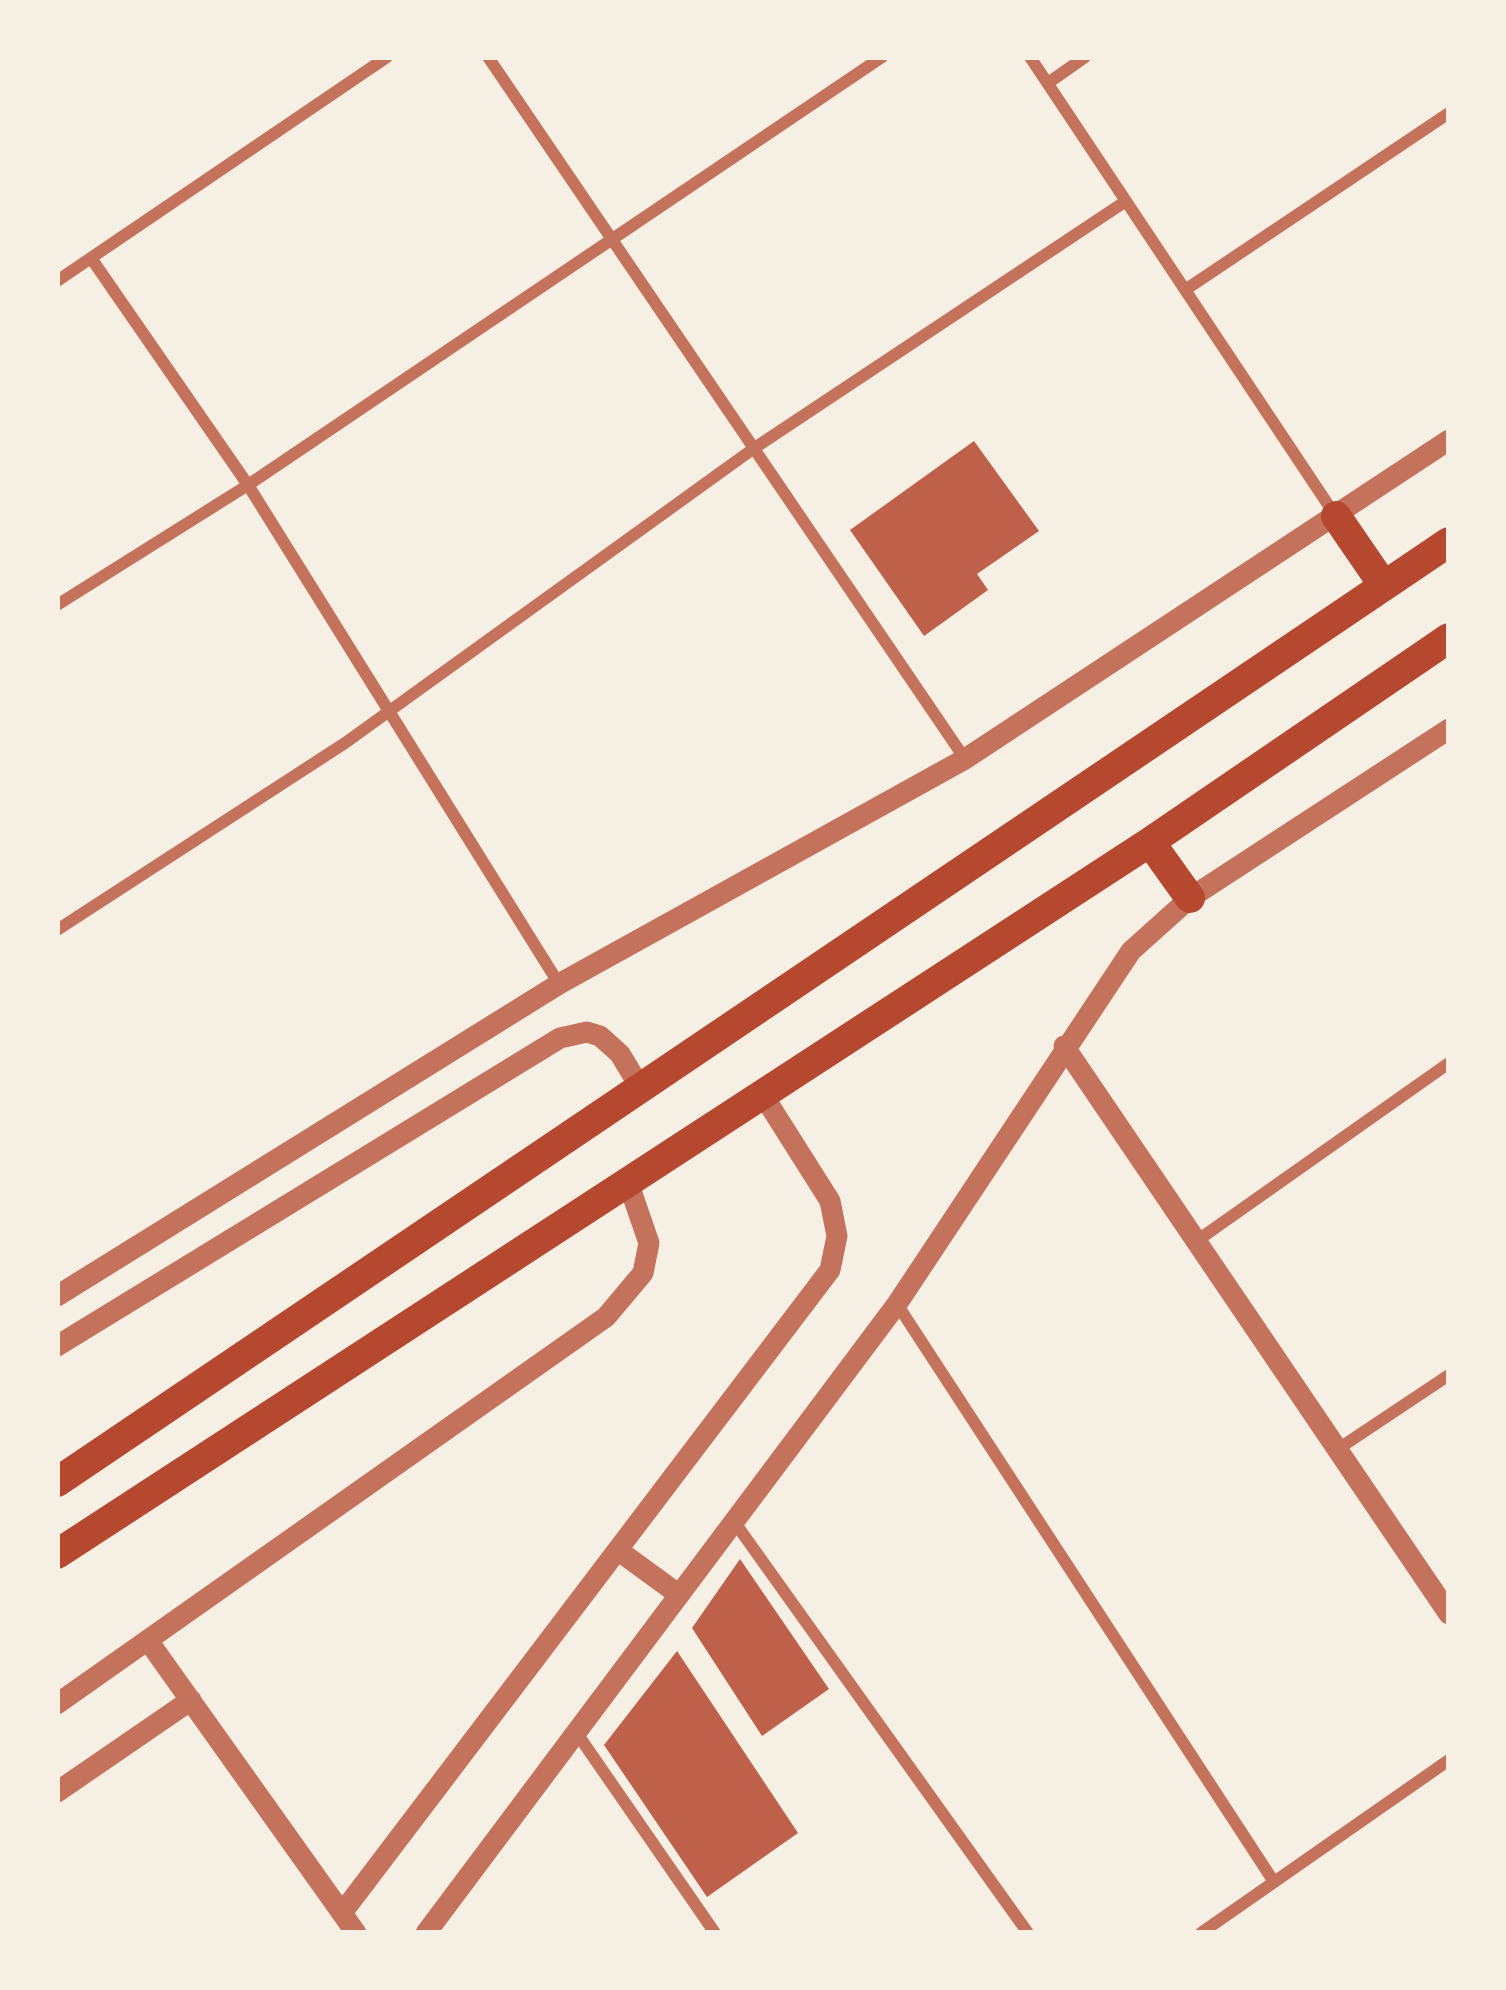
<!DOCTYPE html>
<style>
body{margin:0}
#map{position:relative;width:1506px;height:1990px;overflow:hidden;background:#f6efe4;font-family:Arial,sans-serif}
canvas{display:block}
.frame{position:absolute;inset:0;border:60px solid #f6efe4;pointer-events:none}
</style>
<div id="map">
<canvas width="1506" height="1990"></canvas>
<div class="frame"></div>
</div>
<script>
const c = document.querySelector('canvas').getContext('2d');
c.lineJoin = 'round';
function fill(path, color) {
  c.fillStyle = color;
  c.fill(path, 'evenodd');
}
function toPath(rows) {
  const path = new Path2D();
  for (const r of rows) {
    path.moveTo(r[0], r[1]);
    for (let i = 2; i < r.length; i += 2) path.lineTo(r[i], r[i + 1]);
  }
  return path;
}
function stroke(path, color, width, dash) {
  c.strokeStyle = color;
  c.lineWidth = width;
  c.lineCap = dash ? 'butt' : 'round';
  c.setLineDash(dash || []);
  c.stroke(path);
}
fill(toPath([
 [974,441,1039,531,977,574,988,590,924,636,850,530],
 [740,1559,829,1689,762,1736,692,1628],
 [677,1651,798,1833,707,1897,604,1745]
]), '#bf614a');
stroke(toPath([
 [488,57,965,759],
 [1030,57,1335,515],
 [1048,83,1085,57],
 [91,258,248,485,559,984],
 [57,281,387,57],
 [1185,290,1449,113],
 [57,605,248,485,882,57],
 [57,930,345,743,753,449,1126,201],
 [1198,1240,1449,1063],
 [897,1304,1274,1882],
 [1338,1449,1449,1375],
 [733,1520,1028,1933],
 [576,1732,715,1933],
 [1201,1933,1449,1760]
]), '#c5725c', 12);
stroke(toPath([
 [1064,1046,1449,1614],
 [57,1296,559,984,965,759,1449,440],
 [57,1346,560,1038,587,1032,600,1036,620,1054,641,1089],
 [619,1551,678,1594],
 [149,1642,356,1933],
 [57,1704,606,1317,643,1273,649,1243,629,1185],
 [57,1792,191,1700],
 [342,1913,830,1270,837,1236,830,1201,763,1095],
 [426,1933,897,1304,1131,951,1190,898,1449,729]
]), '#c5725c', 21);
stroke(toPath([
 [1336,516,1384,586],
 [1150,842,1190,898],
 [57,1482,1449,542],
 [57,1554,1150,842,1449,638]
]), '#b5482f', 30);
</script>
